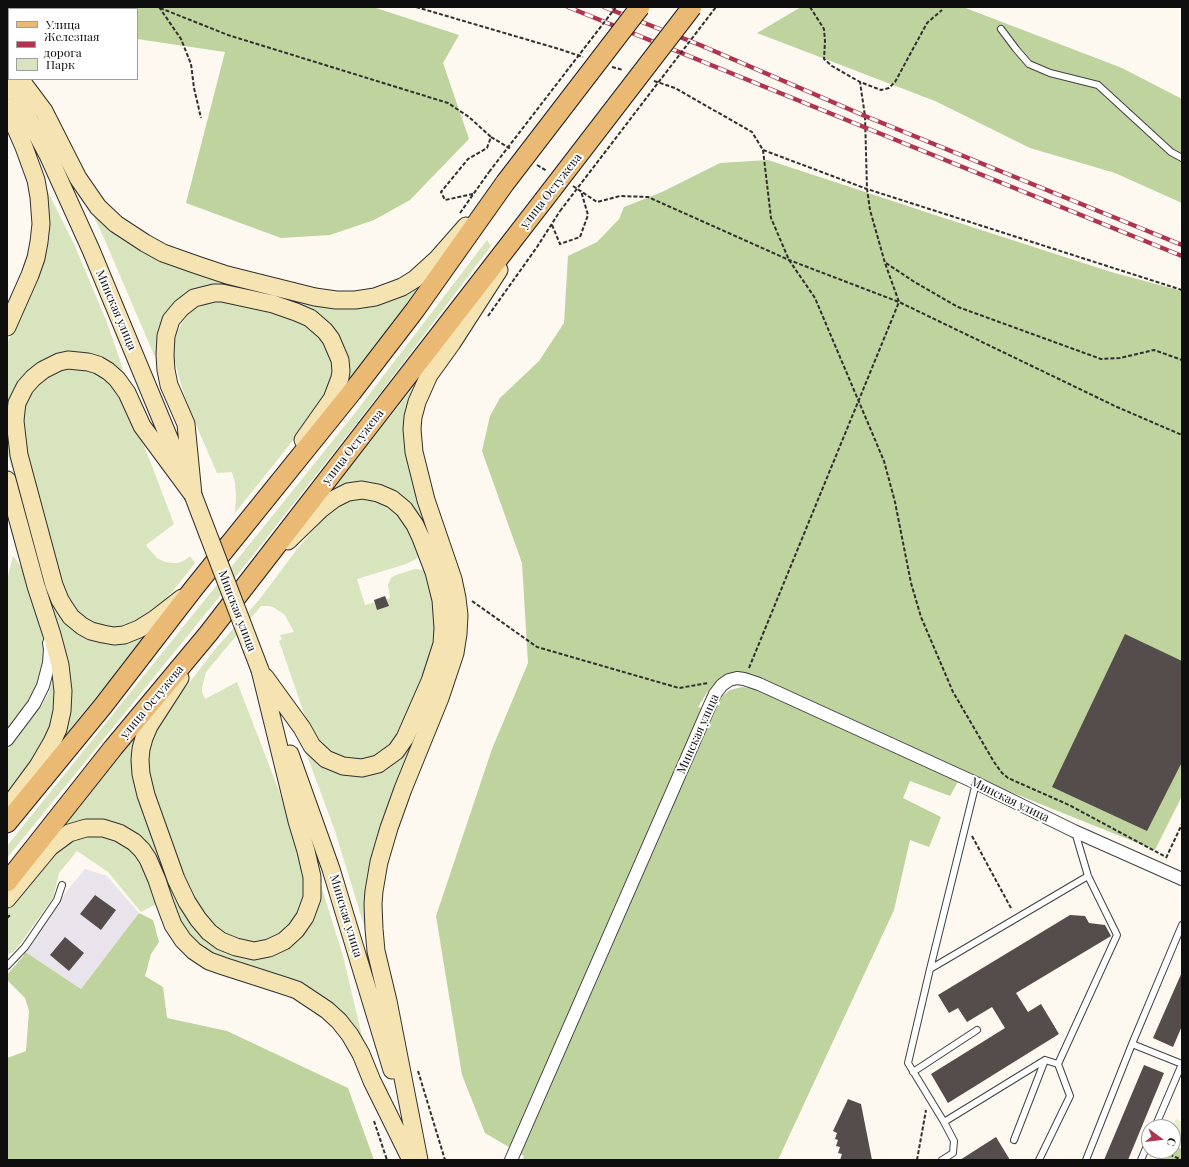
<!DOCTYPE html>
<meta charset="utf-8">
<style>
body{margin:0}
#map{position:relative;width:1189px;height:1167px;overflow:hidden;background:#fdf8f0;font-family:"Playfair Display",serif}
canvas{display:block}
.frame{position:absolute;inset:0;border:8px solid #0e0e0e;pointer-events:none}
.legend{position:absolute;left:8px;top:8px;width:130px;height:72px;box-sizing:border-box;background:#fff;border:1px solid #9f9f9f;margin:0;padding:5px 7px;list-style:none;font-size:12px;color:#0e0e0e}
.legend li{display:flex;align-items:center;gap:8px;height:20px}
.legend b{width:20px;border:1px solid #9f9f9f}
.north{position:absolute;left:1141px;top:1119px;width:40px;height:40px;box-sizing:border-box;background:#fff;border:1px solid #9f9f9f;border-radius:50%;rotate:105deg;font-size:11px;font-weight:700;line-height:16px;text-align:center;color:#0e0e0e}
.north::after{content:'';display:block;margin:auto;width:14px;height:18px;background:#af344f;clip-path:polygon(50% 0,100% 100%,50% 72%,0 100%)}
</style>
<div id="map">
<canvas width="1189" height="1167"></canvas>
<div class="frame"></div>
<ul class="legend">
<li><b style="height:5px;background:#eab973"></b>Улица</li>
<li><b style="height:5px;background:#af344f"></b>Железная дорога</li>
<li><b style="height:11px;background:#d8e4bd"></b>Парк</li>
</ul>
<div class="north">С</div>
</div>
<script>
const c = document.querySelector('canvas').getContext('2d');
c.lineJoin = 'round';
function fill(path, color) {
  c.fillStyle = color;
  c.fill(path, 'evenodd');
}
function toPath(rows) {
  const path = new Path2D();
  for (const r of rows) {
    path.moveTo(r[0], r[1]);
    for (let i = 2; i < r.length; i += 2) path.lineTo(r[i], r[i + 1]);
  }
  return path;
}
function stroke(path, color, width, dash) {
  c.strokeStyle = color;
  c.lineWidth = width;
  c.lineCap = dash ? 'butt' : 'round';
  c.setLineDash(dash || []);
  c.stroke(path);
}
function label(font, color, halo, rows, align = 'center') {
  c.font = font + ' "Playfair Display",serif';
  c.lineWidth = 4;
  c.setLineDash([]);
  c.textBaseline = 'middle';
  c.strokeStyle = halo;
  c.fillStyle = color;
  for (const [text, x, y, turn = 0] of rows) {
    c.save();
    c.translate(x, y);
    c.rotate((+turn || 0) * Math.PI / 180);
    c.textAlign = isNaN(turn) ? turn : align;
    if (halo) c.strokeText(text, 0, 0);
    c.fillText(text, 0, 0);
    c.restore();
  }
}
fill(toPath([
 [85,869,107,876,139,913,81,989,20,948]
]), '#e9e3eb');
fill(toPath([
 [48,192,74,244,106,320,123,369,120,370,42,362,35,365,21,378,12,392,9,401,7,414,9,442,48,589,80,632,154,626,62,739,50,608,7,451,7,344,23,309,46,194],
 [91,211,120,236,322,304,435,271,346,383,344,349,338,333,332,326,324,319,315,313,202,290,158,354,154,355,104,238],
 [487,240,491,246,384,388,254,554,7,858,7,846,355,413],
 [216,302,232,302,281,315,306,324,323,338,334,360,332,387,318,409,235,513,236,497,235,483,232,472,217,473,187,404,179,377,173,353,176,334,185,318,190,312,197,308,206,304],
 [75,366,80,367,105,377,128,408,152,466,174,524,146,545,148,548,157,558,165,562,173,563,178,563,185,560,190,556,195,563,172,592,152,613,147,617,116,630,90,623,74,611,63,590,22,434,24,401,46,375],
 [420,379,413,394,408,415,408,446,412,469,418,489,429,525,444,565,452,593,455,620,454,637,444,675,400,782,382,831,375,855,369,888,368,907,369,934,367,935,335,831,305,750,307,749,320,761,331,768,354,774,374,773,390,765,395,760,406,747,417,727,445,655,450,633,452,616,450,611,448,593,442,572,421,522,412,507,394,492,377,485,361,483,346,484,328,495],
 [357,498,374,499,392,507,411,531,419,551,419,556,416,559,406,564,357,579,365,605,390,598,388,585,391,578,396,575,415,569,423,570,427,574,436,611,433,652,404,726,389,749,364,762,339,757,328,750,318,742,311,731,305,716,279,641,282,639,280,635,294,632,285,615,273,607,268,606,261,606,206,672,202,688,202,692,205,699,237,682,279,791,298,845,306,887,301,911,286,932,262,942,245,942,224,933,208,920,189,889,148,774,149,744,165,714,217,647,259,600,298,548,323,519,340,504],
 [13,556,26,573,41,624,45,657,36,689,28,703,7,731,7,580],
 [55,672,58,697,47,741,7,794,7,750,43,703,49,692],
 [139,732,135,745,194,924,267,956,320,882,343,956,365,1049,347,1020,209,953,185,931,139,836,132,830,118,824,104,821,58,832],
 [106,835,136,851,158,903,141,912,108,872,77,851,59,873,53,898,20,944,13,952,9,954,7,953,7,907,59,847,81,836]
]), '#d8e4bd');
fill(toPath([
 [15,7,373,7,459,35,443,63,469,139,410,200,374,220,330,235,281,238,186,203,225,52,137,39,137,9,17,9],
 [801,7,963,7,1122,68,1182,99,1182,203,1115,173,1030,148,935,101,757,33],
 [768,160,935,215,1111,272,1182,291,1182,796,1155,850,963,773,733,673,708,691,698,707,711,711,720,698,730,690,742,687,761,690,960,778,950,796,910,781,903,798,941,817,929,847,910,840,894,910,778,1160,523,1160,524,1156,485,1133,462,1075,436,916,492,749,528,663,522,563,482,451,490,416,500,398,539,361,564,323,568,256,597,242,619,219,624,207,662,192,720,163],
 [139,913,153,920,159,942,151,954,145,976,163,987,167,1018,227,1031,348,1088,374,1160,7,1160,7,1058,26,1051,29,1011,25,998,7,980,7,975,24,955,24,951,81,989],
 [1173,1145,1182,1149,1182,1160,1160,1160,1164,1151,1173,1151]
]), '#bfd39e');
fill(toPath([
 [1176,1119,1182,1122,1182,1147,1173,1143,1173,1127]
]), '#e7edcd');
fill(toPath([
 [385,596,389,606,377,610,374,600],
 [1125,634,1182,661,1182,762,1147,831,1052,787],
 [95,895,116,910,101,930,80,914],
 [1070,915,1085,916,1089,923,1105,925,1111,936,1016,993,1028,1012,1041,1004,1059,1034,948,1103,931,1074,1005,1028,992,1007,967,1022,958,1008,949,1013,938,995],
 [65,937,84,953,69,971,50,955],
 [1182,972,1182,1026,1173,1047,1153,1038],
 [1144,1065,1164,1073,1128,1160,1104,1160],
 [848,1099,861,1104,872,1160,840,1160,842,1154,838,1153,840,1147,836,1146,838,1140,835,1139,837,1133,833,1131],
 [996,1137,1010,1160,960,1160]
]), '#554d4b');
const lane = toPath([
 [1001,29,1016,49,1029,64,1050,73,1098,85,1171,152,1182,158],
 [7,966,25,947,57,900,62,885],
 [930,969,976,783],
 [1132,1044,1182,1064],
 [913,1072,977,1030],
 [944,1122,908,1063,930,969,1088,876],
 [1155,1127,1182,1064],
 [1014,1140,1045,1060],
 [942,1160,953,1153,954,1141,944,1122,1045,1060,1058,1064],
 [1039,1160,1070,1096,1058,1064,1117,935,1088,876,1075,832],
 [1086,1160,1132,1044,1182,925],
 [1141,1160,1149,1141]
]);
const street = toPath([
 [7,740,34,704,43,686,49,663,50,649,49,643],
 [511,1160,710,705,715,694,722,685,729,680,737,678,744,679,759,684,976,783,1074,831,1182,879]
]);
const secondary = toPath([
 [7,63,9,66],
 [20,79,44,111,78,178,98,207,116,224,145,243,163,253,197,265,227,275,315,297,336,300,355,300,375,297,402,287,415,279,437,259,466,226],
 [7,81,22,106,48,155,91,250,181,467],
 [7,108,24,147,36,180,39,197,41,224,39,242,36,258,30,275,7,327],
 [7,480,36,586,52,635,60,665,63,691,62,711,58,729,52,742,38,766,7,808],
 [193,495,186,424,169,385,166,370,165,355,166,336,171,320,181,308,194,298,214,293,222,293,273,304,296,312,310,318,325,331,331,339,340,360,341,371,340,378,332,399,303,440],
 [182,598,155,619,139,629,124,635,114,636,103,634,91,631,82,626,71,617,65,608,60,600,54,585,19,455,15,421,16,411,17,403,25,387,33,378,43,370,59,362,68,360,88,362,98,365,108,371,117,379,127,393,142,426,193,495],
 [265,677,302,728,312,746,326,759,343,766,362,768,378,764,396,751,405,738,430,681,442,644,443,628,441,600,434,572,421,538,415,525,404,509,392,499,378,493,362,490,348,492,334,499,321,509,288,541],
 [180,678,149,726,144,738,141,749,140,760,141,774,146,795,176,879,187,902,198,919,209,932,221,941,236,947,254,951,269,948,284,941,296,930,305,917,312,898,312,877,306,851,297,821,260,670],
 [290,754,331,869,392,1070],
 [7,899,50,847,69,833,86,828,103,828,119,833,134,842,142,850,148,859,157,880,164,901,173,925,183,940,194,951,209,961,223,966,282,985,297,990,327,1010,339,1021,350,1035,361,1054,372,1081,411,1160],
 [419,1160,388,1001,376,951,374,929,373,904,374,891,379,862,389,828,403,789,440,698,455,653,458,634,459,615,457,598,453,579,426,500,414,452,412,429,413,417,417,402,429,375,452,343,499,270]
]);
const primary = toPath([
 [7,823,103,706,194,588,352,392,415,310,505,183],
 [7,882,113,748,208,634,543,201]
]);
stroke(lane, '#414141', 8);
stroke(street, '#414141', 14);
stroke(secondary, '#303030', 19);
stroke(primary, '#1f1f1f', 21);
stroke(toPath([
 [159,7,181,39,191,64,194,88,201,118],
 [416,7,559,49,583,57],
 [810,7,824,29,825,41,824,59,832,66,860,82,881,90,889,88,895,82,927,23,942,10],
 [160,8,228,35,448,103,469,117,491,137],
 [7,24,9,27],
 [612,67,623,70],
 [654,81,675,88,752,132,763,150,867,189,1182,290],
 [763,150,771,218,789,260,815,298,884,461,895,502,911,583,921,617,953,692,994,762,1002,773,1008,778,1069,805,1166,857],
 [537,165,547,171],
 [573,186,597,202,620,196,648,197,789,260,899,302,1117,407,1182,435],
 [473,194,445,200,441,192,468,159,487,148,491,137,511,149],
 [460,213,489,172],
 [552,225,560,244,580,237,588,215,581,191],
 [886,263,913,281,958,307,1101,359,1120,358,1154,350,1182,360],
 [488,316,537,247,560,211],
 [472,601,537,647,679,688,708,683],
 [749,668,899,302,885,263,870,210,867,189,865,116,860,82],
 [972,836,1012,910],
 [1166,858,1182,824],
 [7,918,11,914],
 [418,1071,445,1160],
 [374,1121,387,1160],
 [1164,1152,1182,1160],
 [917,1160,926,1110]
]), '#303030', 2, [4, 2]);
stroke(lane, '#fff', 6);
stroke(street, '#fff', 12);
stroke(secondary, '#f6e3b2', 17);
stroke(primary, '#eab973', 19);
const rail = toPath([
 [568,7,1182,256],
 [604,7,700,45,865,116,1182,245]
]);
stroke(rail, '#af344f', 4.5);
stroke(rail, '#fff', 3, [9]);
const secondaryBridge = toPath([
 [193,495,260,670]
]);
const primaryBridge = toPath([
 [505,183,640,7],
 [543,201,692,7]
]);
stroke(secondaryBridge, '#303030', 19, []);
stroke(primaryBridge, '#1f1f1f', 21, []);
stroke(toPath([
 [489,172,616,7],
 [560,211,716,7]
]), '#303030', 2, [4, 2]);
stroke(secondaryBridge, '#f6e3b2', 17);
stroke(primaryBridge, '#eab973', 19);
label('12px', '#0e0e0e', '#fff', [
 ["улица Остужева",551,191,-52],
 ["Минская улица",116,310,67],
 ["улица Остужева",353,447,-52],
 ["Минская улица",237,611,69],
 ["улица Остужева",152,702,-50],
 ["Минская улица",698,734,-66],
 ["Минская улица",1010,800,26],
 ["Минская улица",346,916,73]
]);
</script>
